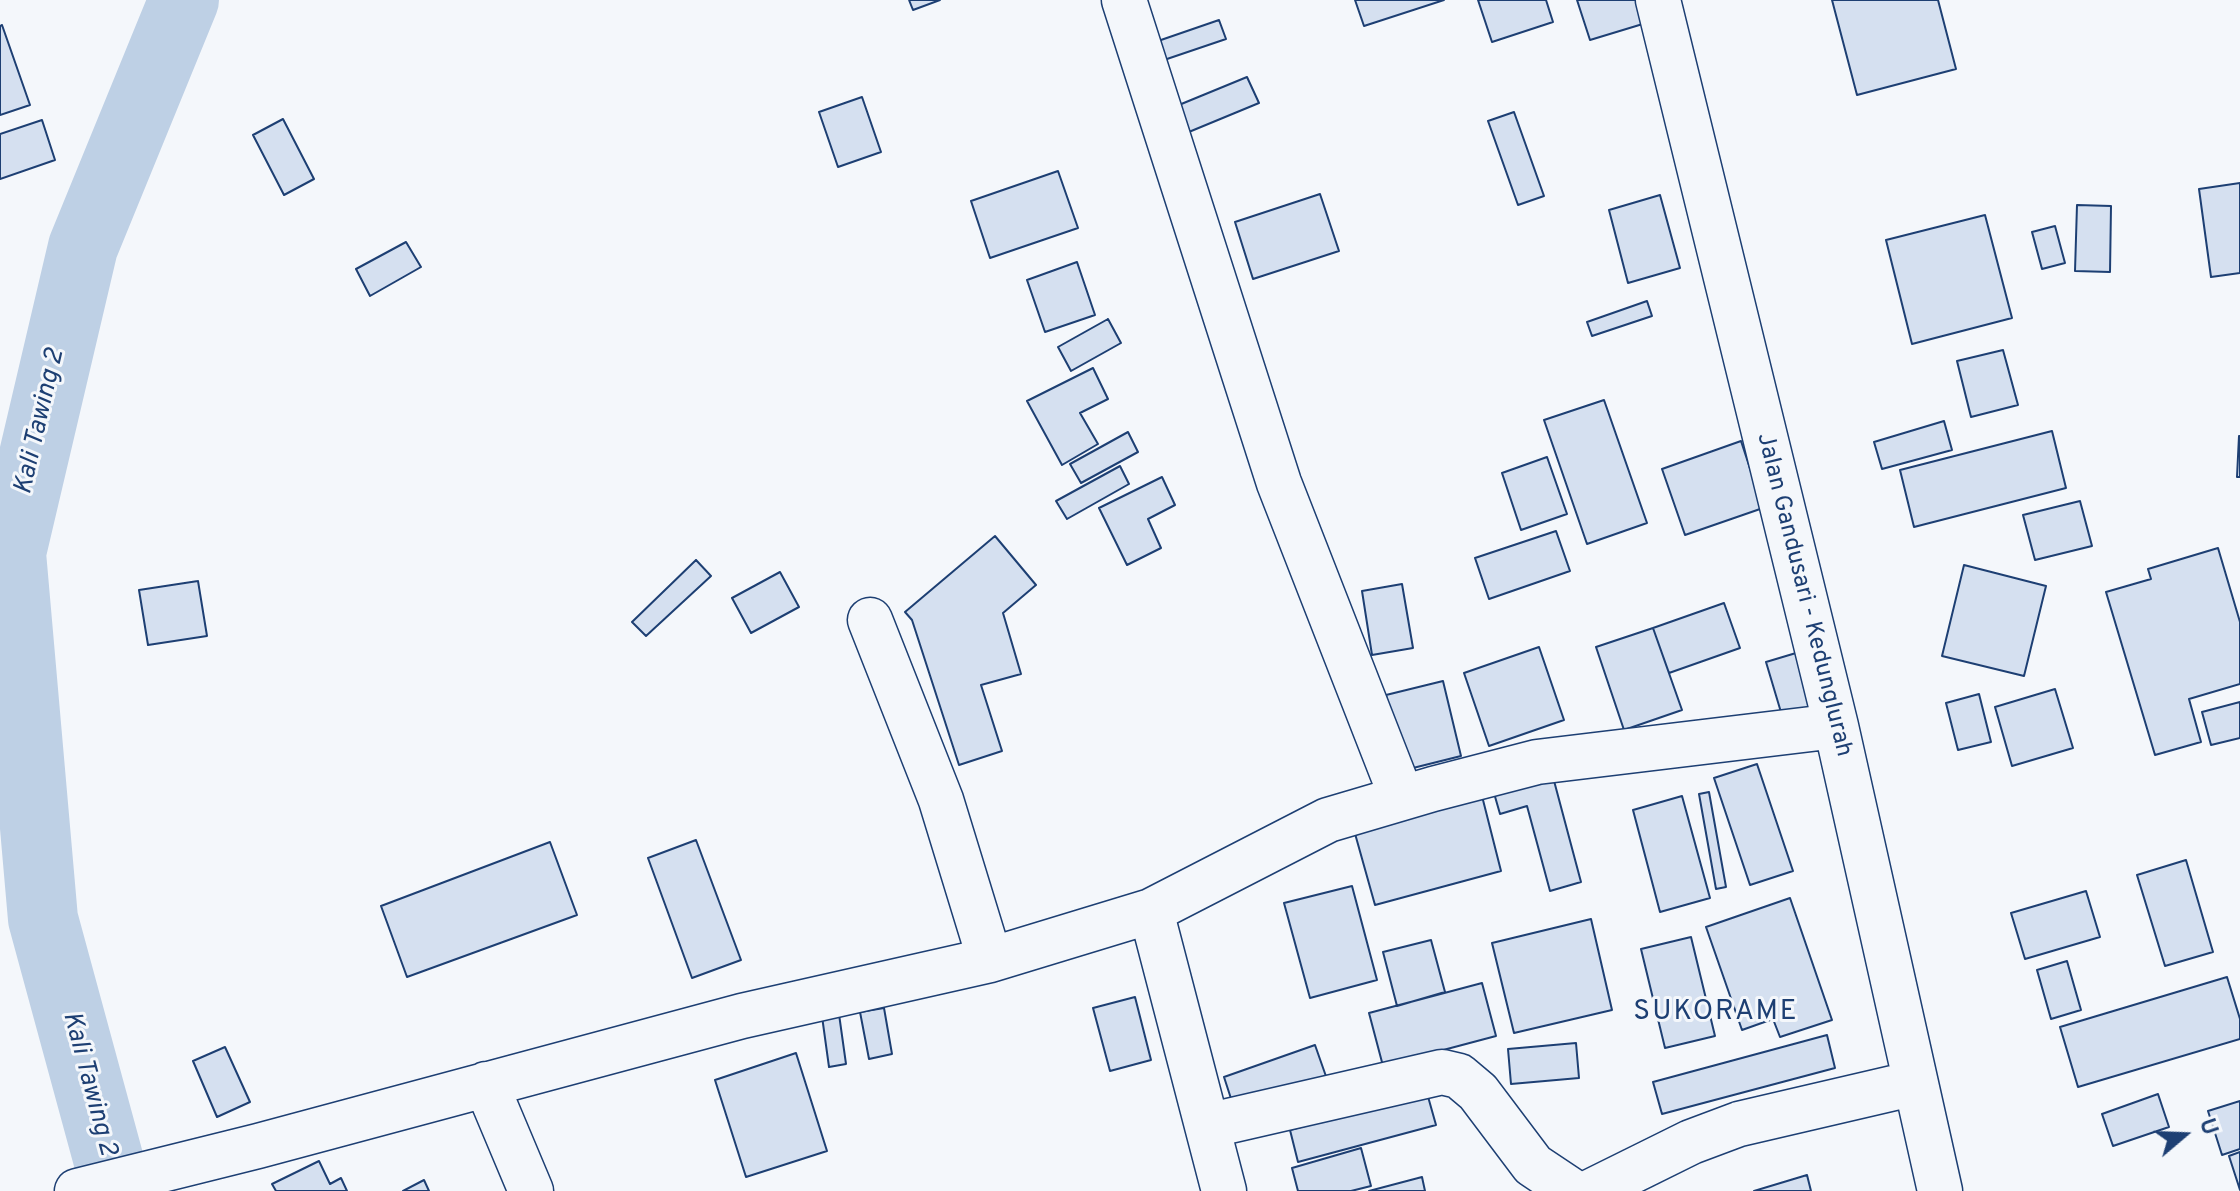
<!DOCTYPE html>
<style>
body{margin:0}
#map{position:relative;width:2240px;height:1191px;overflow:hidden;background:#f4f7fb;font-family:Overpass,sans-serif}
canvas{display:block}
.north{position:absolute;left:2144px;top:1095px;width:80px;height:80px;-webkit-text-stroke:6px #f4f7fb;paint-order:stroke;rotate:71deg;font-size:22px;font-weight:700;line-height:32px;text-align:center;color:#1d3f73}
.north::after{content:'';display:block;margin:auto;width:28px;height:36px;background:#1d3f73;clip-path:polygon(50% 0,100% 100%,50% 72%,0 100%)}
</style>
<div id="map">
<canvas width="2240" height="1191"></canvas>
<div class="north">U</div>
</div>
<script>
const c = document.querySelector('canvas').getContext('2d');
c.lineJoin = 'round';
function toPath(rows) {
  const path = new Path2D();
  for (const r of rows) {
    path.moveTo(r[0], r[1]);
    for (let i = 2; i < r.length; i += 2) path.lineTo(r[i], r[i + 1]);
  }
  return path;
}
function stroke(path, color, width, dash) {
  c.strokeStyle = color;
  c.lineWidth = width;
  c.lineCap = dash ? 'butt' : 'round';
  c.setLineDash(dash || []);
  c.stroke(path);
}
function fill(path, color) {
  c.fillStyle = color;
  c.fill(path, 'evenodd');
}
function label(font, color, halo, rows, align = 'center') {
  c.font = font + ' Overpass,sans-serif';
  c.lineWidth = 6;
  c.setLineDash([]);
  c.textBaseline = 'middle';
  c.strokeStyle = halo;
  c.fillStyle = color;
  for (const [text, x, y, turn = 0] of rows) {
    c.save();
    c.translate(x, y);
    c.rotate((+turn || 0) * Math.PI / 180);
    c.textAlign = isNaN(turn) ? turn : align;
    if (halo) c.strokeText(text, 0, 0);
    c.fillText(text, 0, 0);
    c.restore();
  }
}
stroke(toPath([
 [117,1191,43,919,11,553,83,247,184,0]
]), '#bed0e5', 70);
const building = toPath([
 [909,0,940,0,913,10,909,0],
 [1355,0,1444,0,1364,26,1355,0],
 [1478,0,1546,0,1553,22,1492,42,1478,0],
 [1577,0,1639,0,1646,23,1590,40,1577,0],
 [1832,0,1938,0,1956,69,1857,95,1832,0],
 [1219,20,1226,39,1164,60,1158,41,1219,20],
 [2,25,30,105,0,115,0,26,2,25],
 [1247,77,1259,103,1184,134,1174,107,1247,77],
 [862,97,881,152,838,167,819,112,862,97],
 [1514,112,1544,196,1518,205,1488,121,1514,112],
 [283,119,314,179,284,195,253,135,283,119],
 [42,120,55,160,0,179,0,134,42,120],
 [1058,171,1078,228,990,258,971,201,1058,171],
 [2240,183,2240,273,2211,277,2199,189,2240,183],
 [1320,194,1339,251,1253,279,1235,222,1320,194],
 [1660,195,1680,268,1628,283,1609,210,1660,195],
 [2077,205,2111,206,2110,272,2075,271,2077,205],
 [1985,215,2012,318,1912,344,1886,240,1985,215],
 [2055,226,2065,263,2042,269,2032,232,2055,226],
 [406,242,421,267,370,296,356,269,406,242],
 [1077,262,1095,315,1045,332,1027,280,1077,262],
 [1647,301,1652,316,1592,336,1587,322,1647,301],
 [1108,319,1121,343,1071,371,1058,347,1108,319],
 [2003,350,2018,405,1971,417,1957,361,2003,350],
 [1093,368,1108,399,1080,413,1098,444,1062,465,1027,401,1093,368],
 [1604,400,1647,523,1587,544,1544,420,1604,400],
 [1944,421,1952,450,1882,469,1874,442,1944,421],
 [2052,431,2066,488,1914,527,1900,470,2052,431],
 [1128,432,1138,452,1081,483,1070,464,1128,432],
 [2239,436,2240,436,2240,477,2237,477,2239,436],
 [1741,441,1763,508,1685,535,1662,469,1741,441],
 [1547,457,1567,514,1521,530,1502,473,1547,457],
 [1120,466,1129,484,1067,519,1056,501,1120,466],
 [1162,477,1175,505,1148,519,1161,548,1127,565,1099,508,1162,477],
 [2080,501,2092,546,2035,560,2023,515,2080,501],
 [1556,531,1570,571,1489,599,1475,558,1556,531],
 [995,536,1036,585,1003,613,1021,674,981,685,1002,751,959,765,912,620,905,612,995,536],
 [2218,548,2240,622,2240,684,2189,699,2201,742,2155,755,2106,592,2151,579,2148,569,2218,548],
 [696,560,711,576,646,636,632,622,696,560],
 [1964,565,2046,586,2024,676,1942,656,1964,565],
 [780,572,799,607,751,633,732,598,780,572],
 [198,581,207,636,148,645,139,590,198,581],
 [1402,584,1413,648,1372,655,1362,591,1402,584],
 [1724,603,1740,648,1669,673,1653,628,1724,603],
 [1653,628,1682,710,1624,730,1596,647,1653,628],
 [1539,647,1564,720,1489,746,1464,673,1539,647],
 [1806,650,1827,717,1786,729,1766,662,1806,650],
 [1443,681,1461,756,1405,770,1386,695,1443,681],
 [2055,689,2073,748,2012,766,1995,707,2055,689],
 [1979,694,1991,742,1958,750,1946,703,1979,694],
 [2240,702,2240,738,2211,745,2202,712,2240,702],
 [1757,764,1793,871,1750,885,1714,778,1757,764],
 [1553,777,1581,882,1550,891,1527,806,1500,814,1494,793,1553,777],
 [1709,792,1726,887,1716,889,1699,794,1709,792],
 [1482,796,1501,871,1375,905,1354,830,1482,796],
 [1682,796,1710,898,1660,912,1633,810,1682,796],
 [696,840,741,960,692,978,648,858,696,840],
 [550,842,577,915,407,977,381,906,550,842],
 [2186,860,2213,952,2165,966,2137,875,2186,860],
 [1352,886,1377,980,1310,998,1284,903,1352,886],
 [2086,891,2100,937,2025,959,2011,913,2086,891],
 [1790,898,1832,1020,1780,1037,1773,1019,1742,1030,1706,927,1790,898],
 [1591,919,1612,1010,1514,1033,1492,943,1591,919],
 [1691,937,1715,1036,1665,1048,1641,949,1691,937],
 [1431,940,1445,992,1397,1006,1383,952,1431,940],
 [2067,961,2081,1010,2051,1019,2037,970,2067,961],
 [2227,977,2240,1019,2240,1039,2078,1087,2060,1027,2227,977],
 [1482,983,1496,1036,1383,1066,1369,1013,1482,983],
 [1135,997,1151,1060,1110,1071,1093,1008,1135,997],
 [838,1007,846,1064,829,1067,821,1009,838,1007],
 [884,1008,892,1054,869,1059,860,1012,884,1008],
 [1827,1035,1835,1068,1662,1114,1653,1082,1827,1035],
 [1576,1043,1579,1078,1511,1084,1508,1049,1576,1043],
 [1315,1045,1328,1082,1236,1114,1224,1077,1315,1045],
 [225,1047,250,1102,217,1117,193,1061,225,1047],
 [796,1053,827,1151,746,1177,715,1080,796,1053],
 [1427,1093,1436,1125,1298,1162,1290,1130,1427,1093],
 [2158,1094,2169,1127,2113,1146,2102,1114,2158,1094],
 [2240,1101,2240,1149,2222,1155,2208,1111,2240,1101],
 [1361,1148,1371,1186,1351,1191,1298,1191,1292,1168,1361,1148],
 [2240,1152,2240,1190,2229,1156,2240,1152],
 [319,1161,330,1184,341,1178,347,1191,276,1191,272,1184,319,1161],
 [1807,1175,1811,1191,1754,1191,1807,1175],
 [1422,1177,1425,1191,1369,1191,1422,1177],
 [424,1180,429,1191,403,1191,424,1180]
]);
fill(building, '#d5e0f0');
stroke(building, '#1d3f73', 2);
const minor = toPath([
 [1124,0,1279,483,1402,798],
 [1658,0,1836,726,1940,1191],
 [870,620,941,800,990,960],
 [1151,911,1224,1191],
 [486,1084,531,1191],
 [1207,1126,1442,1072,1459,1076,1478,1092,1533,1165,1572,1191],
 [77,1191,258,1146,742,1016,990,960,1151,911,1328,820,1433,789,1537,762,1836,726],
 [1592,1191,1691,1142,1739,1124,1915,1083]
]);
stroke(minor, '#1d3f73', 47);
stroke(minor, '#f4f7fb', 44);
label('24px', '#1d3f73', '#f4f7fb', [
 ["Jalan Gandusari - Kedunglurah",1803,595,76]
]);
label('italic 26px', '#1d3f73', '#f4f7fb', [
 ["Kali Tawing 2",41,422,-77],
 ["Kali Tawing 2",88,1084,75]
]);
c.letterSpacing = '2px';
label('28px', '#1d3f73', '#f4f7fb', [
 ["SUKORAME",1716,1013]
]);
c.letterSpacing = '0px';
</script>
